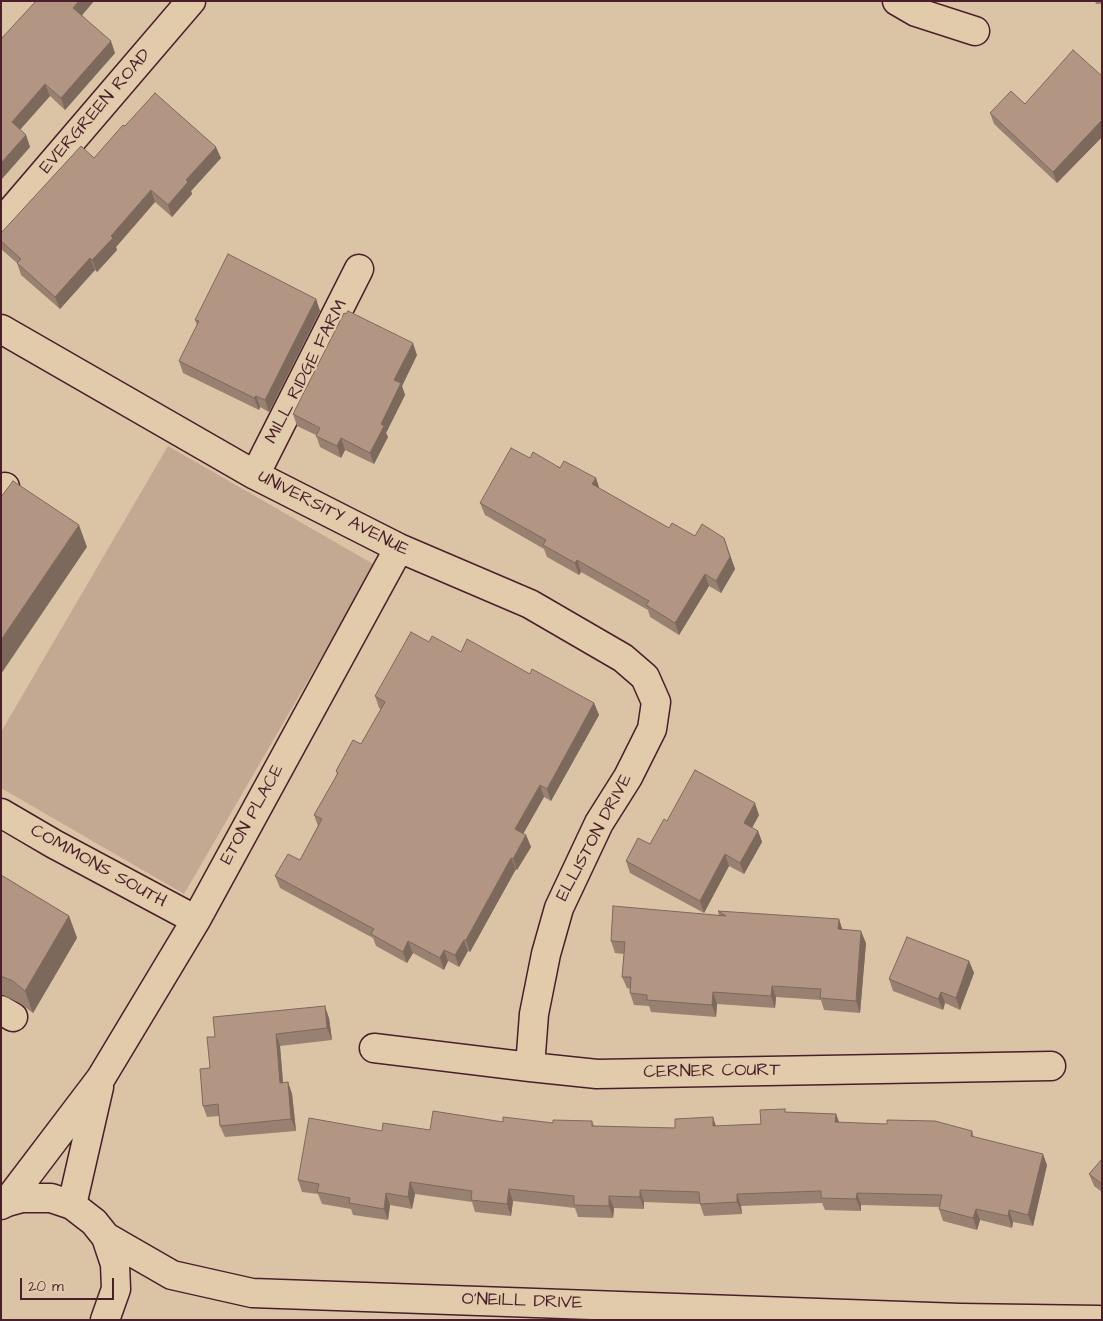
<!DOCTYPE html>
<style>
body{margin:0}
#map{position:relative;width:1103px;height:1321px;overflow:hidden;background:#dbc4a6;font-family:"Architects Daughter",sans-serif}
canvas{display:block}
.frame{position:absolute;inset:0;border:2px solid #4a1f2b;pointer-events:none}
.scale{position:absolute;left:20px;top:1278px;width:94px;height:22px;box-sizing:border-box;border:2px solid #4a1f2b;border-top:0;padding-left:6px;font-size:15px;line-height:18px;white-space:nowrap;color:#4a1f2b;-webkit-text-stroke:4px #e1cbab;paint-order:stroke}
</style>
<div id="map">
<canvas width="1103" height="1321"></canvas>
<div class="frame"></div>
<div class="scale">20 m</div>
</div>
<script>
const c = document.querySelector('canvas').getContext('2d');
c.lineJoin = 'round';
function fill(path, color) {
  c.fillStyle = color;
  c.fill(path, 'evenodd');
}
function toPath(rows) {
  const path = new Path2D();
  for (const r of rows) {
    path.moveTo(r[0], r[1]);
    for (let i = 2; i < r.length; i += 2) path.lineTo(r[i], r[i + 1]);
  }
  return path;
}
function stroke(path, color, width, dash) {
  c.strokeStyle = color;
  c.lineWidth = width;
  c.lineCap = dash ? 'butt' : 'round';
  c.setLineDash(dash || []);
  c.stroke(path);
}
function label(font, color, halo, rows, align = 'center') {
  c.font = font + ' "Architects Daughter",sans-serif';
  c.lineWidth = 4.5;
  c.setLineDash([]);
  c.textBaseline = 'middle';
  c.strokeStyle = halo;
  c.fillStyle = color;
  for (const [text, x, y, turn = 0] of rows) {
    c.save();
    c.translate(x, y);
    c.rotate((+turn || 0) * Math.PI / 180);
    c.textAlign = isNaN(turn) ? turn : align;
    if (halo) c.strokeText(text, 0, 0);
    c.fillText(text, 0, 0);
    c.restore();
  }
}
fill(toPath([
 [168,446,375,565,184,894,1,788,1,732]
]), '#c3a992');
const minor = toPath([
 [897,1,916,12,975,31],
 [1,223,191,1],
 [1,329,255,475,399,548,530,604,623,658,645,677,656,702,652,729,628,777,599,823,559,908,546,954,534,1014,530,1067],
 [255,475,359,269],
 [1,493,5,487],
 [1,813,54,844,196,920],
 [1,1010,13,1017],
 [374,1048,530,1067,597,1074,1051,1066],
 [7,1202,101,1078,196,920,399,548],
 [72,1205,99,1087]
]);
const major = toPath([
 [1,1205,7,1202,22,1198,51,1198,72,1205,94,1222,106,1237,115,1264,116,1289,105,1320],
 [106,1237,172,1275,252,1293,960,1318,1099,1320]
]);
stroke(minor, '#4a1f2b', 31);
stroke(major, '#4a1f2b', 31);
stroke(minor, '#e1cbab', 28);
stroke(major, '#e1cbab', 28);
fill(toPath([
 [36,1,94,1,82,15,115,53,65,110,50,96,20,130,26,135,30,147,1,180],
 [1095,1,1102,1,1102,4,1096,4],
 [1102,76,1102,137,1057,183,994,124,990,113,1025,104],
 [125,126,221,158,191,191,192,194,172,217,155,202,116,247,117,250,97,272,95,270,60,309,21,275,17,263,1,249,1,233,94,158],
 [316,299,320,311,269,412,260,407,259,410,183,373,179,361,197,325,195,320],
 [417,355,402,386,405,395,386,433,388,437,374,464,345,450,341,458,320,447,316,435,297,426,293,414],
 [530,458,596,478,599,488,669,528,695,536,724,538,735,569,721,593,709,586,679,635,650,617,648,610,581,572,579,575,547,557,544,549,485,515,480,503],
 [429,642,530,674,594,703,599,715,551,801,544,797,523,834,526,835,531,847,517,870,516,869,470,952,468,951,459,967,448,961,444,970,413,953,407,963,376,946,373,938,280,888,275,876,300,860,318,826,314,815,337,775,336,771,361,744,381,709,379,708,375,696],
 [759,815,752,828,758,831,762,842,744,874,729,866,704,913,630,873,626,861,650,844,667,821],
 [1,875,69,916,77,938,33,1013,21,1004,1,994],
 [718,911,843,930,866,943,860,1013,824,1010,821,1000,776,997,775,1008,717,1004,716,1017,651,1012,649,1006,634,1005,630,993,630,989,627,988,622,977,624,954,615,953,611,941,719,915],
 [969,961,974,973,960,1010,945,1003,943,1010,893,991,889,979],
 [329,1018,332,1040,280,1046,283,1083,288,1082,292,1094,296,1131,225,1137,220,1126,220,1116,207,1117,203,1106,215,1037],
 [786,1112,836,1114,839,1122,972,1131,974,1137,1047,1165,1033,1226,1013,1222,1012,1228,980,1220,977,1230,943,1221,939,1209,939,1207,861,1205,861,1211,825,1210,822,1203,741,1206,742,1214,704,1216,700,1204,644,1202,644,1209,614,1208,613,1218,578,1217,575,1208,513,1201,511,1216,475,1212,472,1202,415,1194,412,1209,390,1205,388,1220,353,1215,351,1209,322,1204,318,1194,302,1192,298,1180,382,1131,430,1130,503,1122,553,1123,592,1121,594,1126,675,1128,716,1126,761,1124],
 [1102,1159,1102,1192,1094,1186,1089,1174]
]), '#998171');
fill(toPath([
 [79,1,94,1,78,20,73,8],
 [111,41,115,53,65,110,61,98],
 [45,84,50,96,16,134,12,122],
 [1102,120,1102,137,1057,183,1053,172],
 [26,135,30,147,1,180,1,163],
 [216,147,221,158,191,191,192,194,172,217,168,205,186,180],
 [151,190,155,202,116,247,117,250,97,272,92,260,111,236],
 [90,258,95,270,60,309,55,297],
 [316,299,320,311,269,412,265,400],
 [413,343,417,355,402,386,405,395,386,433,388,437,374,464,370,453,381,424,394,380],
 [256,396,260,407,259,410,254,398],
 [341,438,345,450,341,458,337,446],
 [596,478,600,490,592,484],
 [79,525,87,547,1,674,1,640],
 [724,538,735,569,721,593,716,581],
 [577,560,581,572,579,575,575,563],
 [705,574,709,586,679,635,675,623],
 [594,703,599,715,551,801,547,789],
 [540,785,544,797,519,841,515,829],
 [755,803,759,815,748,835,744,823],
 [758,831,762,842,744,874,740,863],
 [526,835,531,847,517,870,513,859],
 [725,854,729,866,704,913,700,901],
 [511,858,516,869,470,952,466,940],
 [69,916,77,938,33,1013,25,991],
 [839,919,843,931,838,929],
 [861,931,866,943,860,1013,856,1001],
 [464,940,468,951,459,967,455,955],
 [408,941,413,953,407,963,403,952],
 [444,950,448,961,444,970,440,958],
 [969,961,974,973,960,1010,956,998],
 [772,986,776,997,775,1008,771,996],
 [713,992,717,1004,716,1017,712,1005],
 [941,992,945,1003,943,1010,938,999],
 [325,1006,329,1018,332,1040,327,1028],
 [276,1034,280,1046,284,1095,280,1083],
 [288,1082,292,1094,296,1131,291,1119],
 [836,1114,840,1125,835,1122],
 [713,1117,717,1129,713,1126],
 [1043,1154,1047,1165,1033,1226,1028,1215],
 [410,1182,415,1194,412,1209,408,1197],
 [509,1189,513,1201,511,1216,507,1204],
 [640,1190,644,1202,644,1209,640,1197],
 [386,1193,390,1205,388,1220,384,1209],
 [857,1193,861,1205,861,1211,856,1199],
 [737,1194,741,1206,742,1214,737,1202],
 [609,1196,614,1208,613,1218,609,1206],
 [976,1209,980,1220,977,1230,973,1218],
 [1009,1210,1013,1222,1012,1228,1008,1216]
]), '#7d695c');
const building = toPath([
 [36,1,79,1,73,8,111,41,61,98,45,84,12,122,26,135,1,163,1,39,36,1],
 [1073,50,1102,76,1102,120,1053,172,990,113,1011,91,1025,104,1073,50],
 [155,93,216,147,186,180,188,182,168,205,151,190,111,236,113,238,92,260,90,258,55,297,17,263,21,259,1,241,1,233,81,146,94,158,123,125,125,126,155,93],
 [228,254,316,299,265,400,256,396,254,398,179,361,199,321,195,320,228,254],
 [348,311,413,343,394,380,401,383,381,424,384,426,370,453,341,438,337,446,316,436,320,428,293,414,344,313,346,314,348,311],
 [511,448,530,458,533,452,560,468,564,461,596,478,592,484,669,528,672,523,695,536,702,524,724,538,730,557,716,581,705,574,675,623,646,605,649,601,577,560,575,563,543,545,546,540,480,503,511,448],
 [13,481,79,525,1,640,1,497,13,481],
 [411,632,429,642,432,636,461,652,467,639,530,674,532,669,594,703,547,789,540,785,515,829,526,835,513,859,511,858,466,940,464,940,455,955,444,950,440,958,408,941,403,952,371,934,374,929,275,876,288,854,300,860,322,819,314,815,338,773,336,771,353,740,361,744,385,702,375,696,411,632],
 [695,770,755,803,744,823,758,831,740,863,725,854,700,901,626,861,638,838,650,844,664,819,667,821,695,770],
 [1,875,69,916,25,991,13,981,1,976,1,875],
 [613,906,726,916,718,911,839,919,838,929,861,931,856,1001,820,998,821,989,772,986,771,996,713,992,712,1005,647,1000,647,995,630,993,631,977,622,977,625,942,611,941,613,906],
 [907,937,969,961,956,998,941,992,938,999,889,979,907,937],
 [325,1006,327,1028,276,1034,280,1083,288,1082,291,1119,220,1126,218,1104,203,1106,200,1069,210,1068,207,1037,215,1037,213,1017,325,1006],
 [785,1109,785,1112,836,1114,835,1122,887,1124,887,1120,935,1121,972,1131,971,1136,1043,1154,1028,1215,1009,1210,1008,1216,976,1209,973,1218,939,1209,942,1195,857,1193,856,1199,821,1198,821,1191,737,1194,737,1202,700,1204,699,1192,640,1190,640,1197,609,1196,609,1206,574,1205,574,1196,509,1189,507,1204,471,1200,472,1191,410,1182,408,1197,386,1193,384,1209,349,1203,350,1198,317,1192,319,1184,298,1180,309,1118,382,1131,383,1123,430,1130,433,1111,503,1122,503,1117,553,1123,553,1120,592,1121,592,1126,675,1128,675,1119,713,1117,713,1126,761,1124,760,1110,785,1109],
 [1102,1159,1102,1184,1089,1174,1102,1159]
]);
fill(building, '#b29683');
stroke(building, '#7d695c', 1);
label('18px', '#4a1f2b', '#e1cbab', [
 ["EVERGREEN ROAD",96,112,-49],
 ["MILL RIDGE FARM",307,372,-63],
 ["UNIVERSITY AVENUE",333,514,27],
 ["ETON PLACE",253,815,-61],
 ["ELLISTON DRIVE",595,838,-62],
 ["COMMONS SOUTH",98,867,29],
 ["CERNER COURT",712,1072,-1],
 ["O'NEILL DRIVE",522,1302,2]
]);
</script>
